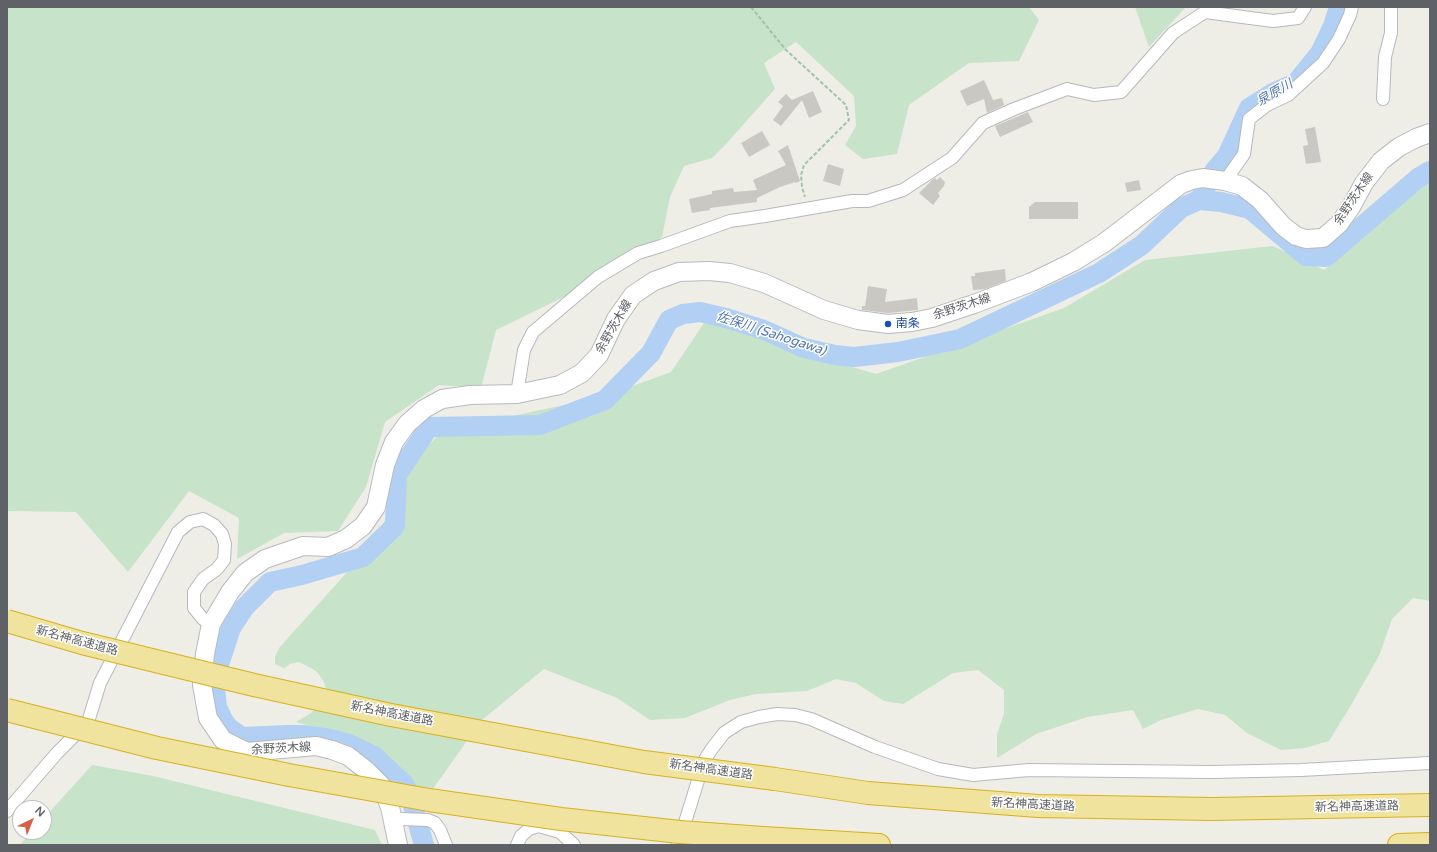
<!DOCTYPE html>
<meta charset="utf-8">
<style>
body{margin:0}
#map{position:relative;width:1437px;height:852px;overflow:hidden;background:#eeeee7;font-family:"Varela Round",sans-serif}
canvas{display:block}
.frame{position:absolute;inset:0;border:8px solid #5e6165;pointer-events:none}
.north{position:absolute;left:12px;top:800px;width:40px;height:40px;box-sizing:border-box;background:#fff;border:1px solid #bfc0c1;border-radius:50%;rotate:43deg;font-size:11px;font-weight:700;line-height:16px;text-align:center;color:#5e6165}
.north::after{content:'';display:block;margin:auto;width:14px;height:18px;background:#d46148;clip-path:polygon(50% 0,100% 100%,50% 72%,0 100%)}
</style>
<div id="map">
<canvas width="1437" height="852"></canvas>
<div class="frame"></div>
<div class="north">N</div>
</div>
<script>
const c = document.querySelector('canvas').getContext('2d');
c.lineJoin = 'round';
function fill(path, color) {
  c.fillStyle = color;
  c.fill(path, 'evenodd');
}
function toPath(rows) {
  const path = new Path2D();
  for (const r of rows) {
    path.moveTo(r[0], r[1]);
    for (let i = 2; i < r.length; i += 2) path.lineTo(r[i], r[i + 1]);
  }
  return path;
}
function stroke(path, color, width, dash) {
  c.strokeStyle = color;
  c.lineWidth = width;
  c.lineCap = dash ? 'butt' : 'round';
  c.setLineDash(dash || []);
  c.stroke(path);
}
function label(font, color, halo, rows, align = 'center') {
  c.font = font + ' "Varela Round","Noto Sans JP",sans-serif';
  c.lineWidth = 3;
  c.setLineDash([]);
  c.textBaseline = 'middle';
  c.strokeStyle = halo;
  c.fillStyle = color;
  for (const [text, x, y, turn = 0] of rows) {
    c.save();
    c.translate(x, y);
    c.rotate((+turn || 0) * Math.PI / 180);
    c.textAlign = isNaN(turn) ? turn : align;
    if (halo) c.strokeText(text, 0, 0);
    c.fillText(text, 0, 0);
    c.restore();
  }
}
fill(toPath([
 [7,7,1029,7,1039,20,1019,61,969,63,909,105,897,154,863,159,845,145,856,126,854,96,796,42,764,63,775,89,727,143,712,158,684,166,670,197,662,237,576,291,496,330,481,388,439,385,385,422,366,487,338,531,284,533,237,559,239,518,189,491,128,572,76,512,7,511],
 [1135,7,1186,7,1149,47],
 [1430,181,1430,601,1413,598,1392,619,1380,654,1350,707,1329,741,1305,748,1281,750,1247,733,1225,715,1198,709,1161,720,1143,729,1133,710,1087,717,1036,734,997,758,997,734,1004,714,1004,690,978,670,953,673,903,704,884,701,856,683,836,679,807,691,756,694,730,700,685,718,650,720,617,698,544,669,482,720,432,790,416,808,407,776,383,753,358,738,296,722,311,713,324,699,326,688,323,680,316,671,307,666,299,662,290,664,284,668,275,664,275,657,279,648,348,571,383,525,403,474,438,435,526,413,602,397,671,372,706,320,782,346,876,374,1064,308,1145,260,1273,246,1324,270,1376,224,1428,182],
 [92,765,153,776,375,830,382,845,20,845,31,832,44,832,44,818]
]), '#c7e3ca');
stroke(toPath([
 [1202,195,1215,170,1227,156,1249,108,1273,93,1296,83,1320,53,1333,26,1339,7],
 [424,845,410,795,404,784,374,756,349,744,330,739,303,735,287,735,242,737,229,728,223,720,217,707,214,680,231,628,244,608,270,582,302,575,363,557,395,526,397,475,429,427,540,425,605,400,651,353,669,320,683,314,700,312,726,318,764,330,804,348,835,355,854,357,898,352,960,339,1099,273,1142,245,1181,208,1199,200,1221,202,1250,209,1306,256,1326,257,1418,178,1430,171]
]), '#b1d0f4', 20);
fill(toPath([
 [984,80,993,100,1002,98,1004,105,987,113,984,99,967,106,960,91],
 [813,91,822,112,809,118,802,100,781,126,773,120,783,106,778,102,786,94,792,100],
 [1028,112,1033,122,1000,137,995,126],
 [1315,127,1321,162,1306,164,1303,146,1308,145,1305,129],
 [762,131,770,145,749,157,741,143],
 [788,145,800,181,796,183,795,182,780,187,757,198,757,202,710,208,710,210,692,213,689,199,712,194,712,191,733,188,734,192,757,190,753,180,786,165,778,151],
 [828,164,844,169,840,186,823,181],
 [940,177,945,182,944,186,938,193,940,196,933,205,919,193,932,180,935,178,937,180],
 [1139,180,1141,190,1127,192,1125,183],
 [1035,202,1078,202,1078,219,1029,219,1029,207],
 [1005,269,1006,281,985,289,973,290,971,276,975,276,975,273],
 [868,286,887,289,885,302,917,298,918,310,888,313,862,310,862,306,865,306]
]), '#cac8c3');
const street = toPath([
 [1383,99,1385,57,1391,33,1391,7],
 [1225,181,1244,154,1249,119,1267,105,1288,95,1323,63,1339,39,1350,15,1352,7],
 [517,394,524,350,533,332,598,277,638,253,661,246,730,221,765,216,852,201,868,201,903,190,952,158,983,123,1014,109,1067,89,1094,95,1121,92,1173,33,1205,12,1273,21,1298,18,1305,7],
 [7,811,57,753,88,722,100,683,178,532,190,522,203,519,214,525,222,534,225,544,224,560,217,569,203,579,194,592,194,608,203,619,211,624],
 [393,821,400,819,428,820,435,823,440,830,446,845],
 [517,845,521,836,529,829,538,826,560,832,574,845],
 [678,845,704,761,711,750,724,733,741,722,759,717,777,714,795,715,811,719,875,747,938,769,973,775,1029,770,1212,772,1301,770,1430,763]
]);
const secondary = toPath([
 [398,845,390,807,381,785,366,770,348,756,332,750,316,746,247,752,223,740,208,718,202,685,205,654,211,624,230,592,245,573,265,559,303,546,328,547,346,539,363,526,376,507,385,465,394,442,407,424,424,409,442,399,470,395,517,394,560,385,582,373,599,355,616,319,633,295,654,281,679,272,709,271,730,273,764,283,824,310,858,320,888,324,912,322,932,318,974,304,1032,282,1073,262,1104,243,1181,184,1192,180,1203,178,1225,181,1242,186,1260,200,1283,226,1296,236,1306,239,1323,238,1339,224,1351,207,1364,183,1381,161,1399,147,1416,138,1430,133]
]);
const highway = toPath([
 [775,779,868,793,1038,806,1211,809,1430,805],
 [763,838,879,845],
 [1399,845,1430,844]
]);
stroke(street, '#b7b8bc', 14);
stroke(secondary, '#b8babe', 20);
stroke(highway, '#d8b01d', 24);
stroke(toPath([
 [751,7,786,50,846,105,849,120,804,165,801,175,802,187,805,197]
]), '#a1c3ae', 2, [4, 2]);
stroke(street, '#fff', 12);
stroke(secondary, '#fff', 18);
stroke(highway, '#f0e39d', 22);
const highwayBridge = toPath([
 [7,621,82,643,254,685,391,715,644,762,775,779],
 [7,710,157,748,289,775,429,800,561,819,680,832,763,838]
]);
stroke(highwayBridge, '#d8b01d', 24, []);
stroke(highwayBridge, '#f0e39d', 22);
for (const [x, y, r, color] of [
 [888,324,4,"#1a4fb4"]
]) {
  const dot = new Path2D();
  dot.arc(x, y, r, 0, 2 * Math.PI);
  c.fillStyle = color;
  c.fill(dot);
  stroke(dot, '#fff', 1.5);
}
label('12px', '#5e6165', '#fff', [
 ["余野茨木線",1354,199,-56],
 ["余野茨木線",962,307,-18],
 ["余野茨木線",614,327,-60],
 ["新名神高速道路",77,641,15],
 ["新名神高速道路",392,714,11],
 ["余野茨木線",281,749,-3],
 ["新名神高速道路",711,770,8],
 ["新名神高速道路",1033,805,3],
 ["新名神高速道路",1357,807,-1]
]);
label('12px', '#164399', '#fff', [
 ["南条",896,324]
], 'left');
label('italic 13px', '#5376ad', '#fff', [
 ["泉原川",1275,93,-30],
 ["佐保川 (Sahogawa)",771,334,18]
]);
</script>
